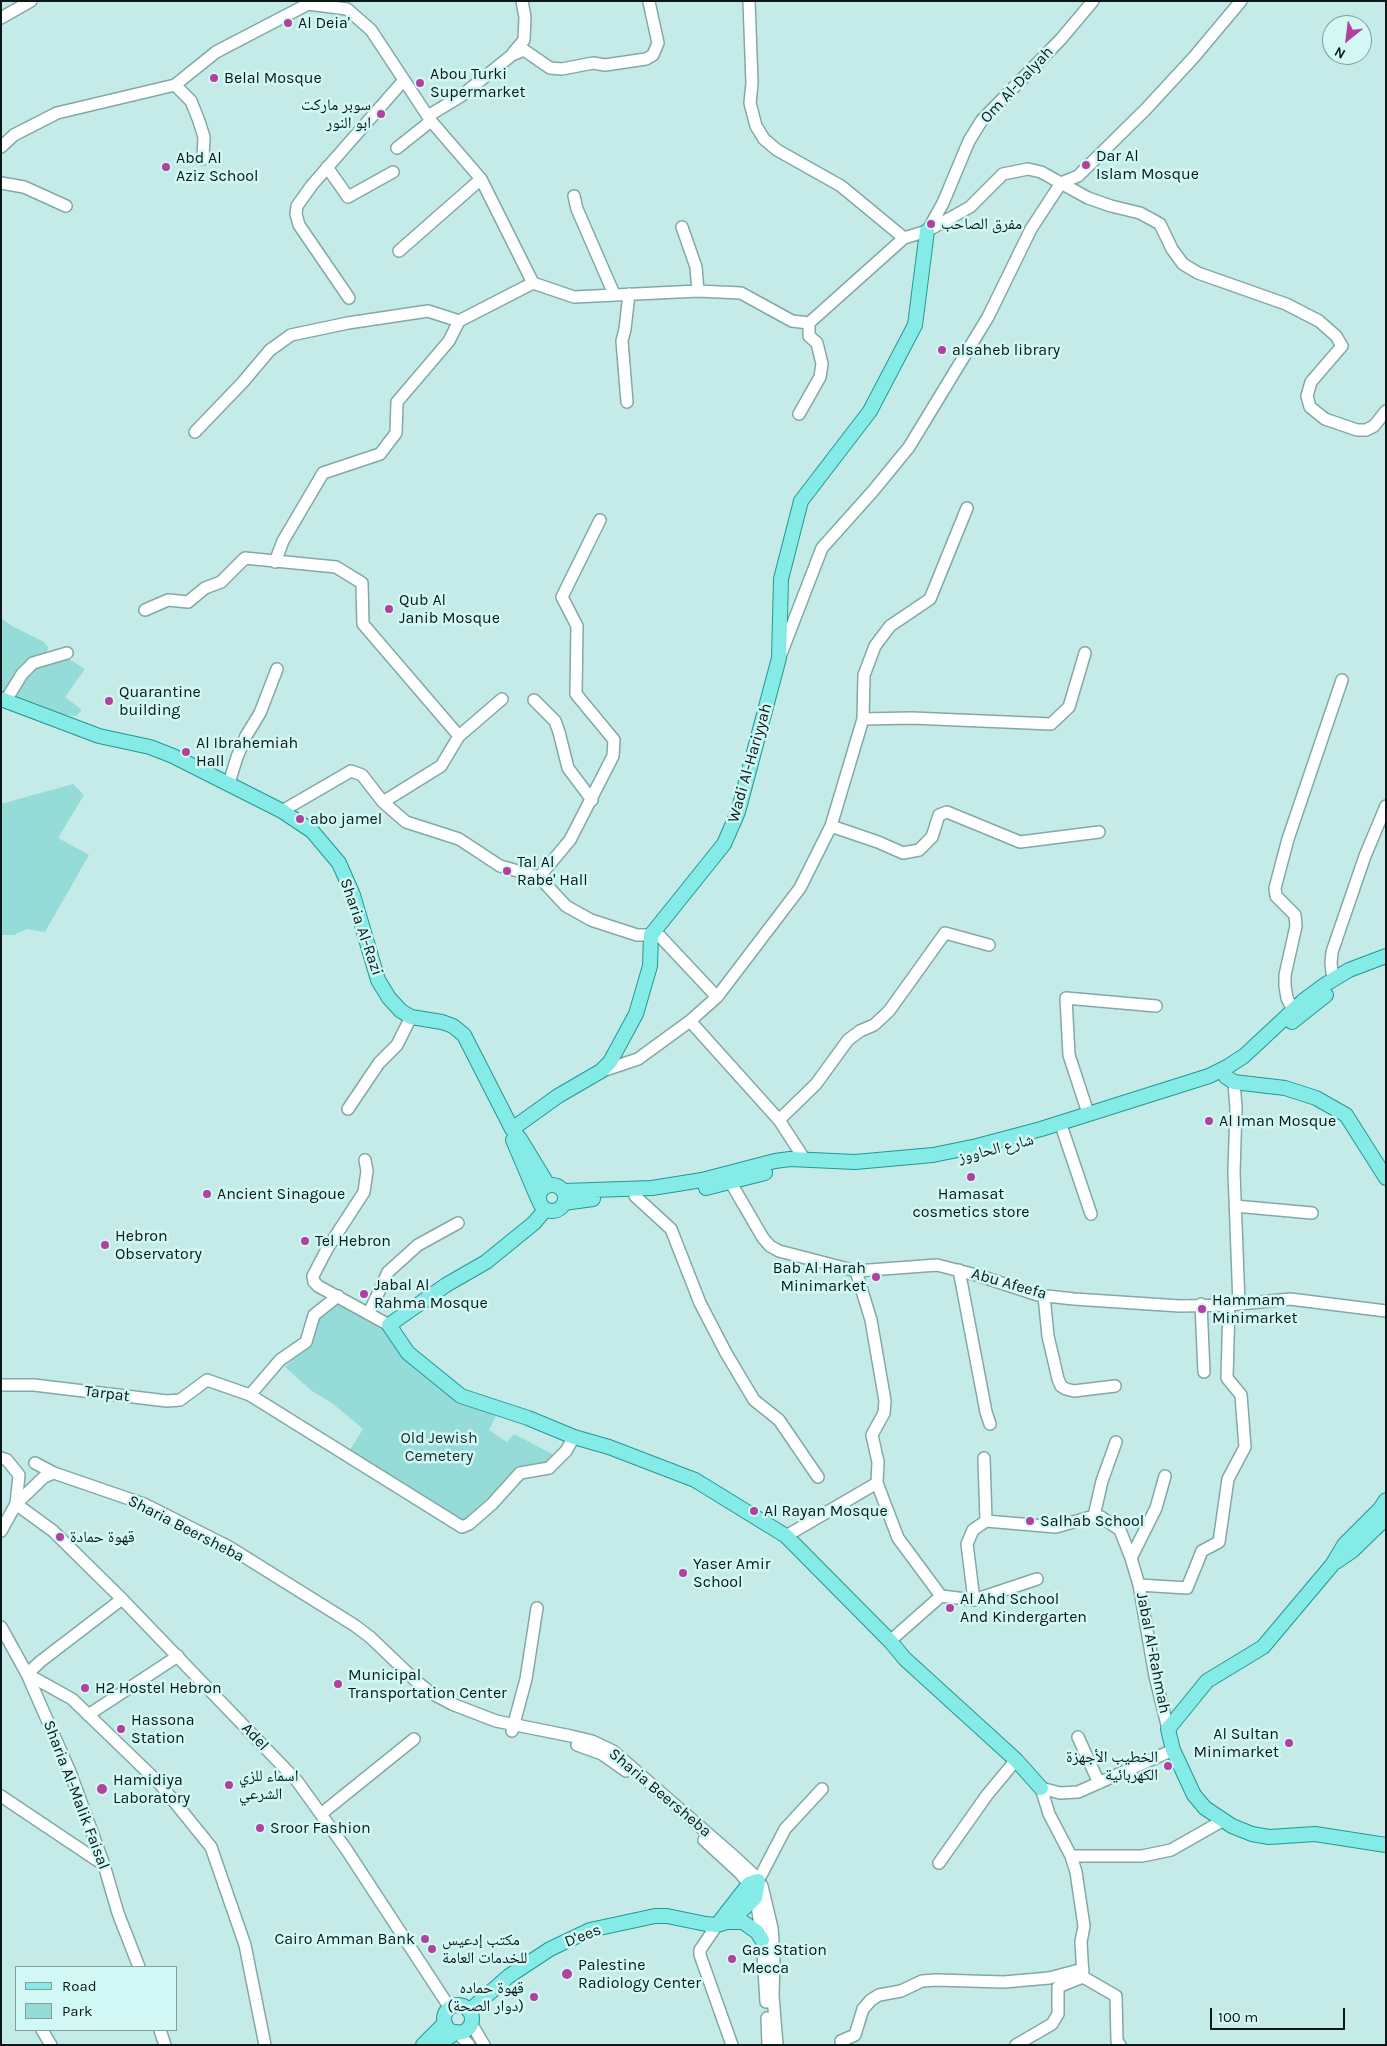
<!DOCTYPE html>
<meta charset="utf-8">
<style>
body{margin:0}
#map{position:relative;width:1387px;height:2046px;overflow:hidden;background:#c4ebe8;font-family:Karla,sans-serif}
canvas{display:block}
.frame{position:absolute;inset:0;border:2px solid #0a1918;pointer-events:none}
.legend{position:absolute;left:15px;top:1966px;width:162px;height:65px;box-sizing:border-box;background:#d1f8f5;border:1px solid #819f9d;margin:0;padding:6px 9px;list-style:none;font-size:15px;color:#0a1918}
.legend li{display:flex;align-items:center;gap:10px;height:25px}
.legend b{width:25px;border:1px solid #819f9d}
.north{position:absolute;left:1322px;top:15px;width:50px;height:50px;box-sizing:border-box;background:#d1f8f5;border:1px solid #819f9d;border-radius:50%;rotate:209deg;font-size:14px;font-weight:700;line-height:20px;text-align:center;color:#0a1918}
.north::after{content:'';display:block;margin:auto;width:18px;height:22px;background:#b2419d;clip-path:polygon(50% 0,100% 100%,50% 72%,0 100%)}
.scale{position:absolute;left:1210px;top:2008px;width:135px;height:22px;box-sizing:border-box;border:2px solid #0a1918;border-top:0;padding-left:6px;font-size:15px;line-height:18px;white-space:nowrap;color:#0a1918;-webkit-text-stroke:4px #d1f8f5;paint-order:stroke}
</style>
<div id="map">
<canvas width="1387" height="2046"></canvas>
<div class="frame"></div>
<ul class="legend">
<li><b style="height:6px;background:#84ebe7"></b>Road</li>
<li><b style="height:14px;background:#95dbd7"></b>Park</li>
</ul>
<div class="north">N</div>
<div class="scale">100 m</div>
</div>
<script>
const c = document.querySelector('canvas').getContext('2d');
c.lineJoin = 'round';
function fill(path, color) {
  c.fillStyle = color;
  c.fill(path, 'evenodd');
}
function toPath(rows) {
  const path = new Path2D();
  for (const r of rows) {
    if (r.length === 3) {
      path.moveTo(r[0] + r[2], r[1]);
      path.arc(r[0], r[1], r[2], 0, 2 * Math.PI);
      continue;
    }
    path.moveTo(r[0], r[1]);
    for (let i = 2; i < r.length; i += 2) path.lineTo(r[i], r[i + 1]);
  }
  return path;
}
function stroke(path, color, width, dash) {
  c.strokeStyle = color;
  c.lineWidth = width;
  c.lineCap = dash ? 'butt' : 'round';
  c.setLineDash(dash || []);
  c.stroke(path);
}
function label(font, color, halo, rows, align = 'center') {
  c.font = font + ' Karla,"Noto Naskh Arabic",sans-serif';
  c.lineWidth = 5;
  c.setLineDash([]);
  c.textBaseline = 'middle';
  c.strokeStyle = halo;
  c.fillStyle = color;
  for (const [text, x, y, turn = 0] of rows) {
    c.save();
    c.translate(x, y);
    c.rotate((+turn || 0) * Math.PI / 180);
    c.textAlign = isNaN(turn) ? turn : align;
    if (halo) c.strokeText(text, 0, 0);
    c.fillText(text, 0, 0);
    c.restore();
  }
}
fill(toPath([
 [1,618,12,626,44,642,48,647,47,654,33,657,20,671,6,693,1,693],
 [66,657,85,669,65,697,82,710,76,716,53,714,15,699,14,695,31,669],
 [73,784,84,795,58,838,89,855,45,932,27,929,14,935,1,935,1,804],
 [340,1303,388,1332,450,1395,496,1416,489,1430,507,1442,514,1434,556,1456,541,1465,519,1469,479,1513,462,1520,447,1515,350,1450,363,1429,332,1403,312,1391,285,1367,300,1353,313,1337,317,1317]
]), '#95dbd7');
const minor = toPath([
 [307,1,308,4,347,9,371,30,431,121,481,179,533,283,574,297,698,291,741,293,792,321,809,323,904,238],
 [749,1,752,83,750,103,756,126,764,139,777,150,841,186,904,238,927,231,970,207,1003,174,1028,169,1041,172,1088,198,1111,206,1140,213,1160,224,1172,249,1183,264,1198,273,1286,304,1319,321,1336,336,1342,346,1311,382,1307,396,1310,407,1325,419,1357,430,1366,430,1374,426,1386,411],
 [1,18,31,1],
 [513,53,524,40,525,17,522,1],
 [175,85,191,101,199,121,204,137,203,159],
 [428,116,461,96,512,55,524,50,550,68,562,69,593,63,605,65,646,59,653,55,658,43,649,2],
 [1,147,14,135,57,113,175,85,216,52,308,4,309,1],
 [397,148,431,121],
 [327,167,348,197,393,172],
 [1,183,24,187,66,206],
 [574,196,577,209,614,294],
 [682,227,696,267,698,291],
 [928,230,943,203,969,141,982,120,1061,39,1093,1],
 [399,251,481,179],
 [349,298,299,225,296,214,297,206,312,185,404,80],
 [627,402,622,341,625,329,629,294],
 [799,414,820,377,822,364,817,343,809,336,809,323],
 [195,432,243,382,270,350,291,335,348,323,428,311,459,321,533,283],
 [275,562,283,541,323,473,380,454,396,433,397,402,449,341,459,321],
 [145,610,168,600,188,602,205,588,221,582,245,558,336,567,362,583,363,624,459,736],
 [781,654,822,548,873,491,909,447,988,317,1031,229,1061,183,1078,176,1146,109,1194,57,1241,1],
 [6,700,22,674,33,663,67,653],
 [534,700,555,721,559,732,568,768,592,800],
 [863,719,912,718,1051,724,1069,707,1085,653],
 [229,783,237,757,246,736,260,713,277,669],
 [383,802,441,766,459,736,502,699],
 [282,811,351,771,362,775,383,802,406,822,459,839,500,866,539,877,566,906,591,920,637,935,651,935],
 [831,826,878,842,903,853,919,850,932,837,939,815,947,812,1020,842,1099,832],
 [539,877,570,840,613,756,614,740,576,694,577,626,562,597,600,520],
 [655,931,717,997],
 [1333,980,1331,963,1332,952,1365,856,1386,806],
 [1293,1010,1287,998,1285,986,1285,975,1296,926,1295,915,1276,896,1275,888,1288,839,1342,680],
 [690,1021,779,1120,805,1160],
 [602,1071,638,1059,690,1021,717,997,800,888,831,826,863,719,864,675,875,646,890,626,930,599,967,508],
 [1234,1082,1236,1108,1234,1172,1239,1304],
 [348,1109,379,1063,397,1045,411,1017],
 [1088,1113,1069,1055,1066,998,1156,1006],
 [779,1120,816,1084,848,1040,860,1031,874,1025,889,1011,945,933,989,945],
 [1063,1131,1091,1214],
 [365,1160,367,1171,364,1192,327,1249,313,1276,314,1282,318,1286,389,1325],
 [731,1183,763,1238,770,1246,779,1251,856,1271,937,1265,980,1276,1038,1295,1074,1299,1180,1306,1229,1305,1290,1299,1386,1311],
 [635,1196,671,1229,700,1303,726,1353,754,1400,779,1420,818,1477],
 [1235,1206,1312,1213],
 [959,1270,986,1412,990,1424],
 [856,1271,871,1320,885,1401,884,1413,872,1435,878,1462,877,1483,898,1538,941,1596],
 [1044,1296,1048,1336,1058,1379,1061,1386,1066,1389,1074,1391,1115,1386],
 [1201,1304,1204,1372],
 [369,1313,388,1272,418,1245,458,1223],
 [1,1385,34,1385,167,1401,180,1400,207,1380,250,1395,462,1527,469,1524,492,1504,520,1473,549,1468,566,1451,574,1437],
 [250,1395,280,1360,306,1342,314,1315,338,1296],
 [1,1458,7,1460,19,1475,16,1504],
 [984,1458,986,1521],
 [35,1463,54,1473],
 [16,1504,53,1531,122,1599,297,1781,346,1849,450,2008],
 [1094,1516,1102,1481,1116,1442],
 [1,1531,16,1504,44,1477,54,1473,144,1504,229,1547,354,1625,370,1637,416,1681,431,1693,452,1704,496,1721,571,1736,592,1741,613,1751,737,1859,753,1874,762,1886,772,1928,774,1956,773,1996,777,2045],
 [786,1536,877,1483],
 [1131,1558,1156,1508,1165,1476],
 [1139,1585,1187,1588,1202,1551,1219,1542,1228,1479,1245,1447,1241,1395,1227,1378,1229,1305],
 [122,1599,41,1661,27,1674,72,1699,160,1784,211,1847,245,1945,265,2045],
 [974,1600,967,1544,973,1530,986,1521,1056,1527,1094,1516,1101,1517,1120,1530,1131,1558,1139,1585,1155,1676,1168,1729],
 [1,1627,27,1674,70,1772,104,1865,118,1913,139,1967],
 [890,1641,941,1596,974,1600,1037,1579],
 [88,1715,178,1656],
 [512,1731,526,1679,537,1608],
 [1078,1737,1099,1783],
 [577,1745,602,1754,626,1771],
 [1041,1788,1049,1814,1071,1856,1076,1872,1084,1926,1081,1942,1083,1977,1116,1996,1117,2041,1120,2045],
 [1041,1788,1060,1793,1078,1792,1173,1750],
 [1,1796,104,1865],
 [321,1814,414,1739],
 [704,1840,740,1873,749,1884,756,1899,762,1938,766,2002],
 [1071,1856,1142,1856,1171,1850,1222,1821],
 [939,1863,987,1795,1016,1760],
 [758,1881,785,1829,822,1789],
 [717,1925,700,1950,700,1955,732,2045],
 [767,2018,768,2045],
 [471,2023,484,2045],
 [42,2030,51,2045],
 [160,2030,165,2045],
 [457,2032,469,2045],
 [841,2041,855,2035,863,2009,871,2000,879,1995,901,1991,922,1981,936,1980,1004,1982,1049,1978,1083,1969],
 [1016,2045,1052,2024,1058,2014,1058,1987,1083,1977]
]);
const major = toPath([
 [1,699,99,736,150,747,173,756,282,811,312,831,339,863,353,895,378,980,389,998,401,1011,411,1017,442,1022,453,1026,464,1035,512,1129,520,1139,548,1185],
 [1292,1022,1326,995],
 [1222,1070,1226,1077,1234,1082,1285,1088,1316,1098,1346,1115,1386,1178],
 [512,1129,558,1096,601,1071,610,1062,636,1014,650,966,651,935,724,844,738,812,779,658,781,579,801,501,870,411,915,325,927,231],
 [513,1140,538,1199],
 [552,1198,13],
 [706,1188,765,1173],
 [563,1191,652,1188,702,1180,775,1161,790,1159,855,1162,933,1155,977,1146,1041,1129,1209,1076,1227,1067,1244,1056,1303,1001,1326,984,1349,970,1386,956],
 [564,1203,593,1199],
 [545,1210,534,1223,486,1262,446,1285,389,1325,408,1353,461,1396,528,1418,574,1437,609,1447,695,1480,786,1536,890,1641,905,1659,1016,1760,1041,1788],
 [1386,1500,1380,1509,1344,1545,1332,1565,1263,1647,1207,1681,1168,1729,1173,1750,1194,1795,1205,1808,1232,1826,1252,1834,1269,1837,1315,1834,1386,1845],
 [1336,1562,1352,1551,1386,1518],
 [727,1922,743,1922,757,1932,762,1940],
 [458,2019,14],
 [469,2011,509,1976,550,1949,590,1930,655,1916,667,1916,706,1924,717,1925,727,1922,737,1915,755,1898,758,1881,749,1884,717,1925],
 [423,2045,445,2023],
 [437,2045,457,2032]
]);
stroke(minor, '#83a9a6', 14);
stroke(major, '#249894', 16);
stroke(minor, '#fff', 11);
stroke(major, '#84ebe7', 14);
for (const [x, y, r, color] of [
 [288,23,5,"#b2419d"],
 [214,78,5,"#b2419d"],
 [420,83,5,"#b2419d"],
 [381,114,5,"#b2419d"],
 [1086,165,5,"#b2419d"],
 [166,167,5,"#b2419d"],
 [931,224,5,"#b2419d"],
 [942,350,5,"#b2419d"],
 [389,609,5,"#b2419d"],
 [109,701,5,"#b2419d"],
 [186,752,5,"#b2419d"],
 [300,819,5,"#b2419d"],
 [507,871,5,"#b2419d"],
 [1209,1121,5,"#b2419d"],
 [971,1177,5,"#b2419d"],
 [207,1194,5,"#b2419d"],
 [305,1241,5,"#b2419d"],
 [105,1245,5,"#b2419d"],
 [876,1277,5,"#b2419d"],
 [364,1294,5,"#b2419d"],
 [1202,1309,5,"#b2419d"],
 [754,1511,5,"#b2419d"],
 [1030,1521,5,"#b2419d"],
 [60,1537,5,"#b2419d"],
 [683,1573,5,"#b2419d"],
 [950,1608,5,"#b2419d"],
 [338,1684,5,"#b2419d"],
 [85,1688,5,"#b2419d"],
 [121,1729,5,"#b2419d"],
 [1289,1743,5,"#b2419d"],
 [1168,1766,5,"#b2419d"],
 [229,1785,5,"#b2419d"],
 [102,1789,6,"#b2419d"],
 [260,1828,5,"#b2419d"],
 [425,1939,5,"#b2419d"],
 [432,1949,5,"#b2419d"],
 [732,1959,5,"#b2419d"],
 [567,1974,6,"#b2419d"],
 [534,1997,5,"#b2419d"]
]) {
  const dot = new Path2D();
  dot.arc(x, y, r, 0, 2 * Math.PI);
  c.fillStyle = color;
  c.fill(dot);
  stroke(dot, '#d1f8f5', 2);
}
label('16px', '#0a1918', '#d1f8f5', [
 ["Al Deia'",298,23],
 ["Abou Turki",430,74],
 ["Supermarket",430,92],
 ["Belal Mosque",224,78],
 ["سوبر ماركت",371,105,"right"],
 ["ابو النور",371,123,"right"],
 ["Dar Al",1096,156],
 ["Islam Mosque",1096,174],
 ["Abd Al",176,158],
 ["Aziz School",176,176],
 ["مفرق الصاحب",941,224],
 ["alsaheb library",952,350],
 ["Qub Al",399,600],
 ["Janib Mosque",399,618],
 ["Quarantine",119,692],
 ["building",119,710],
 ["Al Ibrahemiah",196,743],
 ["Hall",196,761],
 ["abo jamel",310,819],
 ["Tal Al",517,862],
 ["Rabe' Hall",517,880],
 ["Al Iman Mosque",1219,1121],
 ["Ancient Sinagoue",217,1194],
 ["Hamasat",971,1194,"center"],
 ["cosmetics store",971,1212,"center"],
 ["Hebron",115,1236],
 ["Observatory",115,1254],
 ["Tel Hebron",315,1241],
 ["Bab Al Harah",866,1268,"right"],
 ["Minimarket",866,1286,"right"],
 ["Jabal Al",374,1285],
 ["Rahma Mosque",374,1303],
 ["Hammam",1212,1300],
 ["Minimarket",1212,1318],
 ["Al Rayan Mosque",764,1511],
 ["Salhab School",1040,1521],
 ["قهوة حمادة",70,1537],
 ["Yaser Amir",693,1564],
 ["School",693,1582],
 ["Al Ahd School",960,1599],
 ["And Kindergarten",960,1617],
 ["Municipal",348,1675],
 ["Transportation Center",348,1693],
 ["H2 Hostel Hebron",95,1688],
 ["Hassona",131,1720],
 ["Station",131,1738],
 ["Al Sultan",1279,1734,"right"],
 ["Minimarket",1279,1752,"right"],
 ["الخطيب الأجهزة",1158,1757,"right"],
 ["الكهربائية",1158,1775,"right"],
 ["اسماء للزي",239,1776],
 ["الشرعي",239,1794],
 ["Hamidiya",113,1780],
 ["Laboratory",113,1798],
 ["Sroor Fashion",270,1828],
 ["Cairo Amman Bank",415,1939,"right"],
 ["مكتب إدعيس",442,1940],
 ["للخدمات العامة",442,1958],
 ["Gas Station",742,1950],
 ["Mecca",742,1968],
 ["Palestine",578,1965],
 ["Radiology Center",578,1983],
 ["قهوة حماده",524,1988,"right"],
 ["(دوار الصحة)",524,2006,"right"]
], 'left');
label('16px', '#0a1918', '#d1f8f5', [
 ["Om Al-Dalyah",1017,85,-47],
 ["Wadi Al-Hariyyah",750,763,-74],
 ["Sharia Al-Razi",361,927,71],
 ["شارع الحاووز",996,1149,-14],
 ["Abu Afeefa",1009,1284,16],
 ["Tarpat",107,1394,7],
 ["Sharia Beersheba",186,1529,27],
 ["Jabal Al-Rahmah",1153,1653,79],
 ["Adel",255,1737,47],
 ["Sharia Beersheba",660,1793,40],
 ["Sharia Al-Malik Faisal",76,1795,69],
 ["D'ees",583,1936,-21]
]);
label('16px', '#182f2d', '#d1f8f5', [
 ["Old Jewish",439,1438],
 ["Cemetery",439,1456]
]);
</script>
